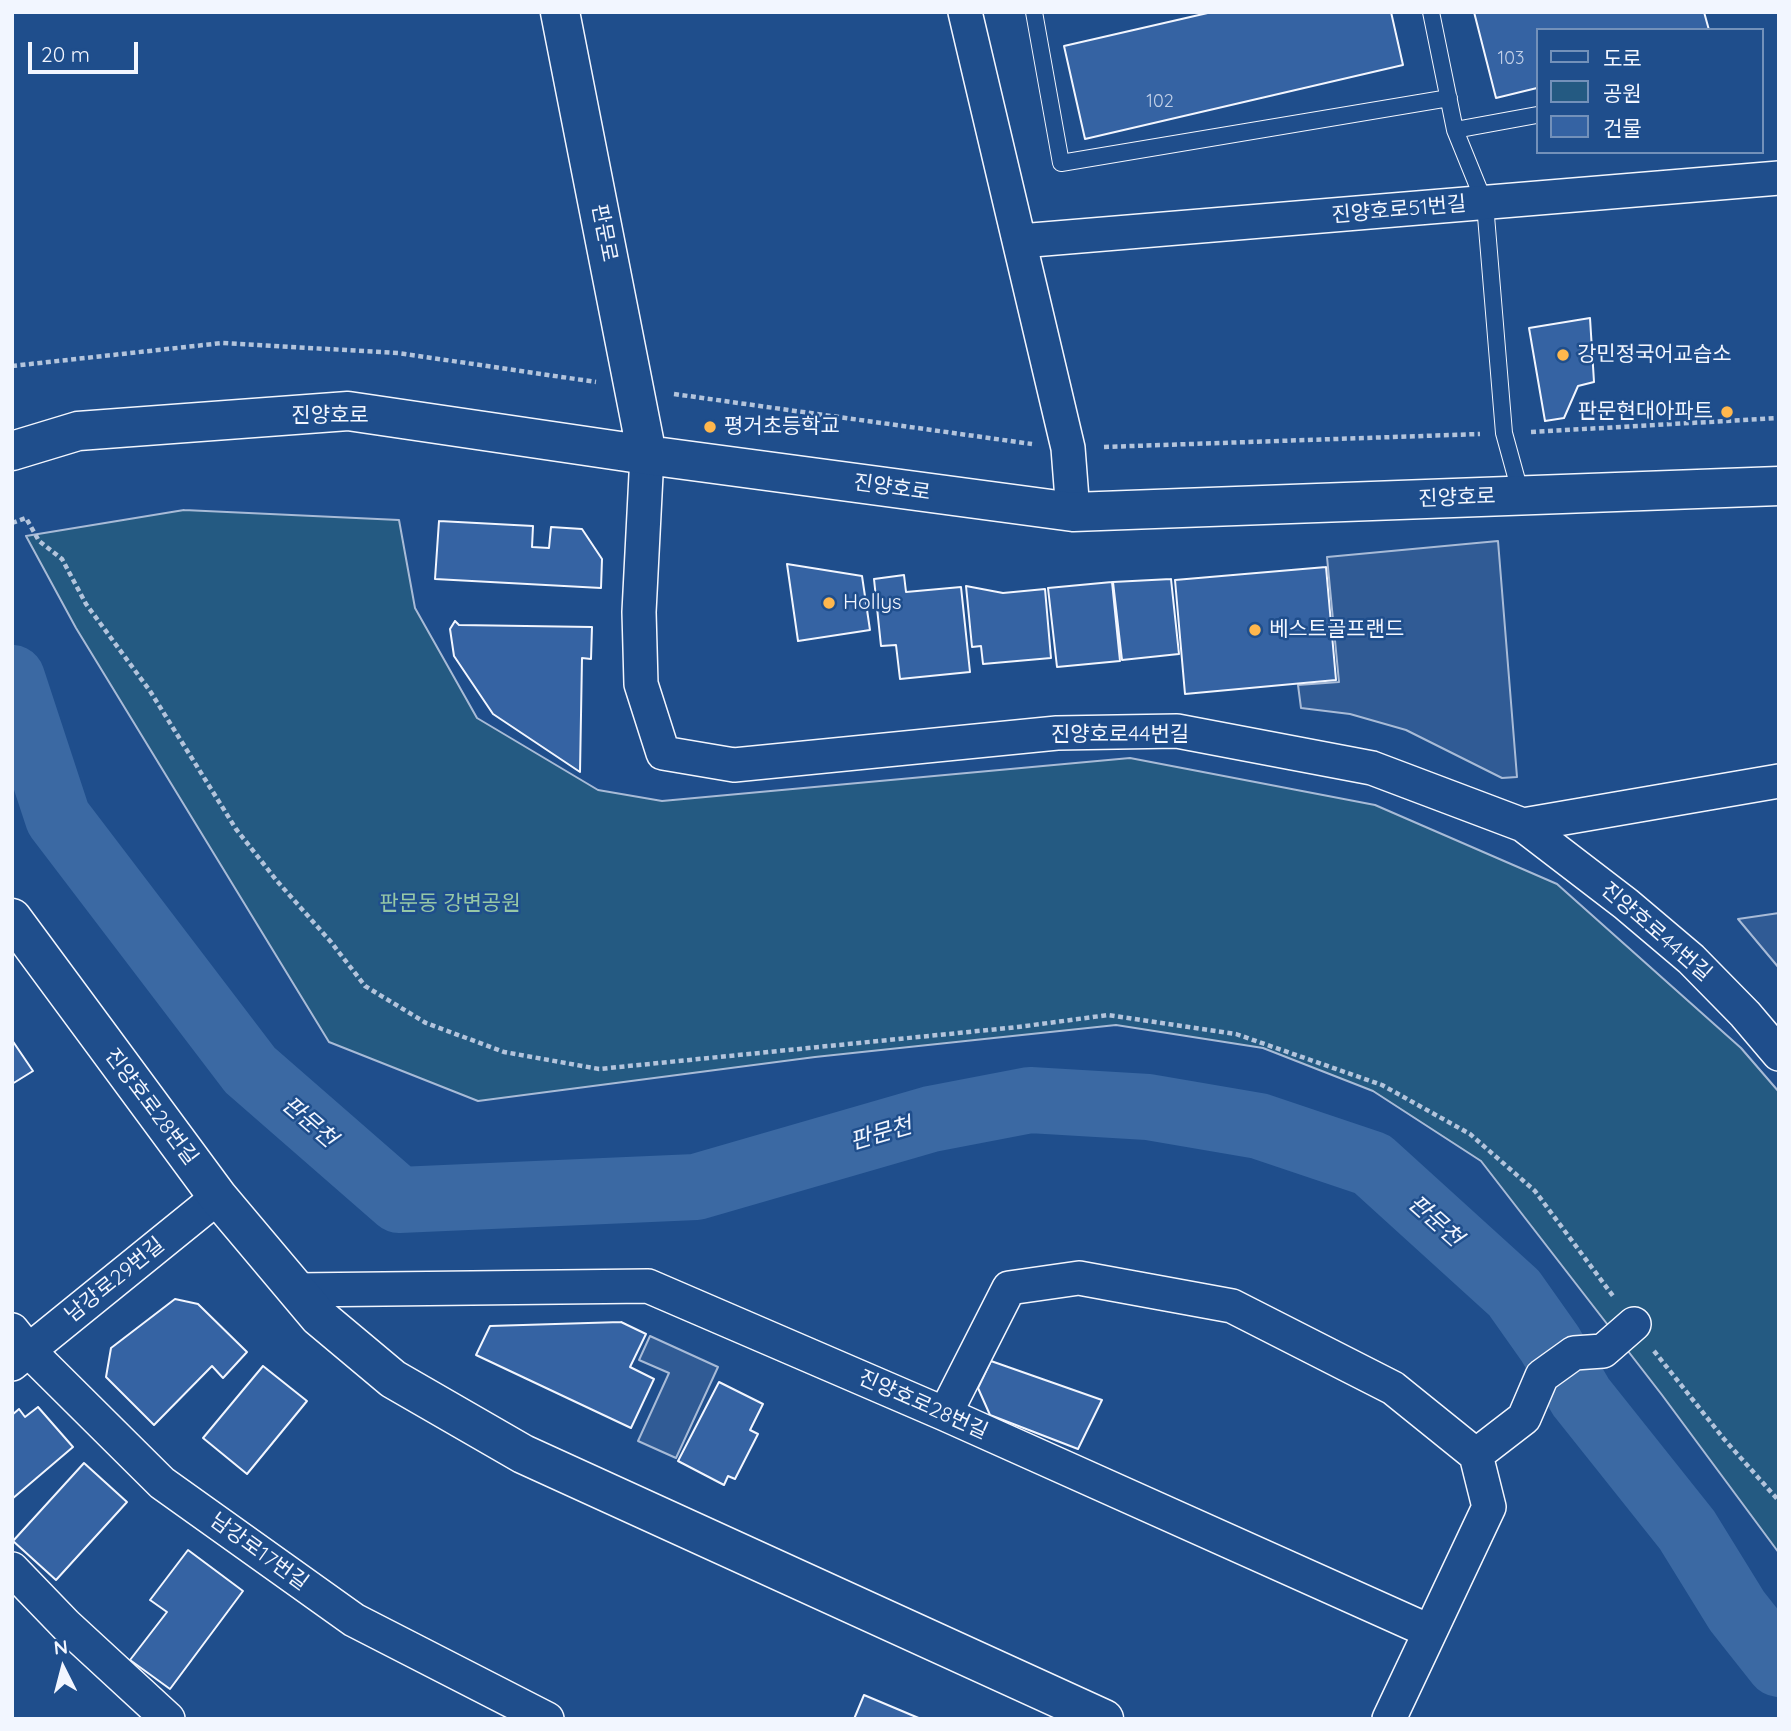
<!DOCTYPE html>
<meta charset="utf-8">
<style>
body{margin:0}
#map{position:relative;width:1791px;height:1731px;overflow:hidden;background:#1f4e8c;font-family:Quicksand,"Noto Sans KR",sans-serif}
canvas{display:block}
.frame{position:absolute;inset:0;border:14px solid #f2f6ff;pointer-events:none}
.legend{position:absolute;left:1536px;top:28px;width:228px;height:126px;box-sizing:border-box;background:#1f4e8c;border:2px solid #7391ba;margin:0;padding:9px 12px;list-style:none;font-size:21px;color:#f2f6ff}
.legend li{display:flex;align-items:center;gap:14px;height:35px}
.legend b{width:35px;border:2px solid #7391ba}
.north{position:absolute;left:28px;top:1633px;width:70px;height:70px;-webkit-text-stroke:5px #1f4e8c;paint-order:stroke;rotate:354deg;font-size:19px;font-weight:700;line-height:28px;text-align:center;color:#f2f6ff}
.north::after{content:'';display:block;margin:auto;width:24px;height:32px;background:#f2f6ff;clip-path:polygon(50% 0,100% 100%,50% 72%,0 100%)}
.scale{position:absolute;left:28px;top:42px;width:110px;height:32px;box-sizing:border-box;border:4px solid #f2f6ff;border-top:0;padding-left:9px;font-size:21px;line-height:24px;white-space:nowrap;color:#f2f6ff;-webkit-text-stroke:5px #1f4e8c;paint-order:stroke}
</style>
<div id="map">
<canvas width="1791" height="1731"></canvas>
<div class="frame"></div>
<ul class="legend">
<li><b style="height:9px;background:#1f4e8c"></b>도로</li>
<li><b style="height:19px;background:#245a82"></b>공원</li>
<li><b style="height:19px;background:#3563a3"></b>건물</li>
</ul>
<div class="north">N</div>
<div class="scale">20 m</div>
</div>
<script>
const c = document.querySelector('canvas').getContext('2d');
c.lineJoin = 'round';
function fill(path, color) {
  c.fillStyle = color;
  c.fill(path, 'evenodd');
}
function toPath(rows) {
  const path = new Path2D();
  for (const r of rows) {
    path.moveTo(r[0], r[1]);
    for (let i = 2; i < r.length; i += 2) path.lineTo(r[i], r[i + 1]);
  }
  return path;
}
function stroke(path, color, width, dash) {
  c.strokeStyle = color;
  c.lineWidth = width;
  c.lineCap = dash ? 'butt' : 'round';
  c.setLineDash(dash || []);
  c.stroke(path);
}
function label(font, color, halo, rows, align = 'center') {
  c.font = font + ' Quicksand,"Noto Sans KR",sans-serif';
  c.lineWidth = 5;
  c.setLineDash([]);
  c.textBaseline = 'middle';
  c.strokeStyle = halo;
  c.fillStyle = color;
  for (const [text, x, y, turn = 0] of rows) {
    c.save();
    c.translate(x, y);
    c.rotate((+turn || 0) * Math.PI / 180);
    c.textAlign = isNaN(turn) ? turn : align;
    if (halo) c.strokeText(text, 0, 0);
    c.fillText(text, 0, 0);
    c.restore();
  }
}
const green = toPath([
 [184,510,399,520,415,608,477,718,598,790,662,801,1130,758,1375,805,1557,884,1741,1048,1779,1092,1779,1553,1662,1395,1481,1161,1373,1091,1263,1048,1116,1025,815,1057,478,1101,329,1042,76,628,26,536,184,510]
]);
fill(green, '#245a82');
stroke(green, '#a8bbd7', 2);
const parking = toPath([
 [1498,541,1517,777,1502,778,1406,730,1350,714,1301,708,1298,685,1339,682,1327,557,1498,541],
 [1779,913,1779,968,1738,919,1779,913],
 [650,1336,718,1367,676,1458,638,1441,669,1373,639,1360,650,1336]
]);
fill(parking, '#305b95');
stroke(parking, '#a8bbd7', 2);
stroke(toPath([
 [12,678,58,818,250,1070,399,1200,696,1187,931,1119,1030,1100,1148,1107,1259,1126,1372,1164,1514,1293,1550,1344,1581,1397,1687,1530,1737,1611,1779,1664]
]), '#3b69a3', 66);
const building = toPath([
 [1212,12,1391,12,1403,65,1085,139,1064,46,1212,12],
 [1474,12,1704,12,1709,30,1537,30,1537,88,1496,98,1474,12],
 [1590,318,1594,382,1578,386,1564,418,1545,421,1529,328,1590,318],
 [439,521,533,526,532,547,549,548,551,527,582,529,602,559,601,588,435,579,439,521],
 [787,564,862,576,870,630,798,641,787,564],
 [1326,567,1336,680,1185,694,1175,580,1326,567],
 [904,575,906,592,961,587,970,672,900,679,896,645,881,646,874,579,904,575],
 [1171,579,1179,654,1122,660,1113,582,1171,579],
 [1112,582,1120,661,1057,667,1048,588,1112,582],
 [966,586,1003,593,1045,589,1051,658,983,664,981,646,972,647,966,586],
 [455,621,459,625,592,627,591,659,582,658,580,772,493,714,454,656,450,629,455,621],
 [12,1040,33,1071,12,1084,12,1040],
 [175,1299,198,1304,247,1352,223,1378,212,1366,154,1425,106,1377,111,1348,175,1299],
 [621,1322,646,1334,630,1367,654,1379,631,1428,476,1355,490,1326,621,1322],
 [991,1361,1102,1400,1078,1449,990,1415,978,1388,991,1361],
 [263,1366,307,1401,247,1474,203,1438,263,1366],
 [719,1382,763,1404,750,1430,758,1434,735,1479,728,1476,724,1485,678,1461,719,1382],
 [38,1407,73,1447,12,1499,12,1415,19,1409,25,1417,38,1407],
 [84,1463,127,1502,56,1580,13,1541,84,1463],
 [188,1550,243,1591,170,1689,130,1660,167,1612,150,1600,188,1550],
 [864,1695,921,1719,854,1719,864,1695]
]);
fill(building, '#3563a3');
stroke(building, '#f2f6ff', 2);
const lane = toPath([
 [1034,12,1061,163,1449,98],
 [1431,12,1455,130,1485,204,1504,433,1521,495],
 [1455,130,1537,115]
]);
const street = toPath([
 [965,12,1068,448,1073,512],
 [1020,241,1779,178],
 [647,455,639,612,641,684,663,753,734,765,1057,733,1177,731,1372,768,1523,825,1626,904,1691,959,1745,1014,1779,1054],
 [1523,825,1779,781],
 [296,1290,648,1286,945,1414,1429,1631],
 [12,1330,28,1350,162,1483,354,1620,547,1719],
 [12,1364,218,1197],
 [945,1414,1009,1288,1079,1278,1232,1306,1393,1388,1476,1455,1489,1507,1389,1719],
 [1476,1455,1524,1418,1542,1376,1574,1353,1603,1351,1634,1324],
 [12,1569,66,1625,168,1719]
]);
const secondary = toPath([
 [560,12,647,455],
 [12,451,78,431,348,411,647,455,1073,512,1779,486],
 [12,918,218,1197,319,1317,393,1379,523,1454,1104,1719]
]);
stroke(lane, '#f2f6ff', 18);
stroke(street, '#f2f6ff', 36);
stroke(secondary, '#f2f6ff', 41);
stroke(toPath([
 [12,366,222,343,398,353,596,382],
 [674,394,1032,444],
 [1531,432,1779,418],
 [1104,447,1480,434],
 [12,523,26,518,39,541,62,559,86,604,150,691,236,829,277,881,331,942,365,986,426,1023,504,1052,599,1069,1018,1027,1108,1015,1236,1034,1382,1085,1470,1134,1535,1191,1613,1296],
 [1654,1351,1724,1439,1779,1501]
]), '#b3c4dc', 4.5, [5, 3.5]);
stroke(lane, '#1f4e8c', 16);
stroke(street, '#1f4e8c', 33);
stroke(secondary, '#1f4e8c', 38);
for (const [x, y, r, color] of [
 [1563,355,7,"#ffb74d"],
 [1727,412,7,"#ffb74d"],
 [710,427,7,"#ffb74d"],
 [829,603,7,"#ffb74d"],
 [1255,630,7,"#ffb74d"]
]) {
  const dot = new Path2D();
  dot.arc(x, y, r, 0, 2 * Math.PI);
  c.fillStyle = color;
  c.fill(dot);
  stroke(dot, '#1f4e8c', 2.5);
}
label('18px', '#c3d1e8', null, [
 ["103",1511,59],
 ["102",1160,102]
]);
label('21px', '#f2f6ff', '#1f4e8c', [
 ["진양호로51번길",1399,210,-5],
 ["판문로",604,233,79],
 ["진양호로",330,416],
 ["진양호로",892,488,8],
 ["진양호로",1457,498,-2],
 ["진양호로44번길",1120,735],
 ["진양호로44번길",1656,932,41],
 ["진양호로28번길",151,1107,53],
 ["남강로29번길",115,1280,-39],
 ["진양호로28번길",923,1405,24],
 ["남강로17번길",259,1552,36]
]);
label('21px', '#f2f6ff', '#1f4e8c', [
 ["강민정국어교습소",1577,355],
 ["판문현대아파트",1713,412,"right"],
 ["평거초등학교",724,427],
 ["Hollys",843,603],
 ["베스트골프랜드",1269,630]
], 'left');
label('21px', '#97c8a6', '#1f4e8c', [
 ["판문동 강변공원",450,904]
]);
label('italic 23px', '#f2f6ff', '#1f4e8c', [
 ["판문천",309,1122,41],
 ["판문천",881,1134,-16],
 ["판문천",1435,1221,42]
]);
</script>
